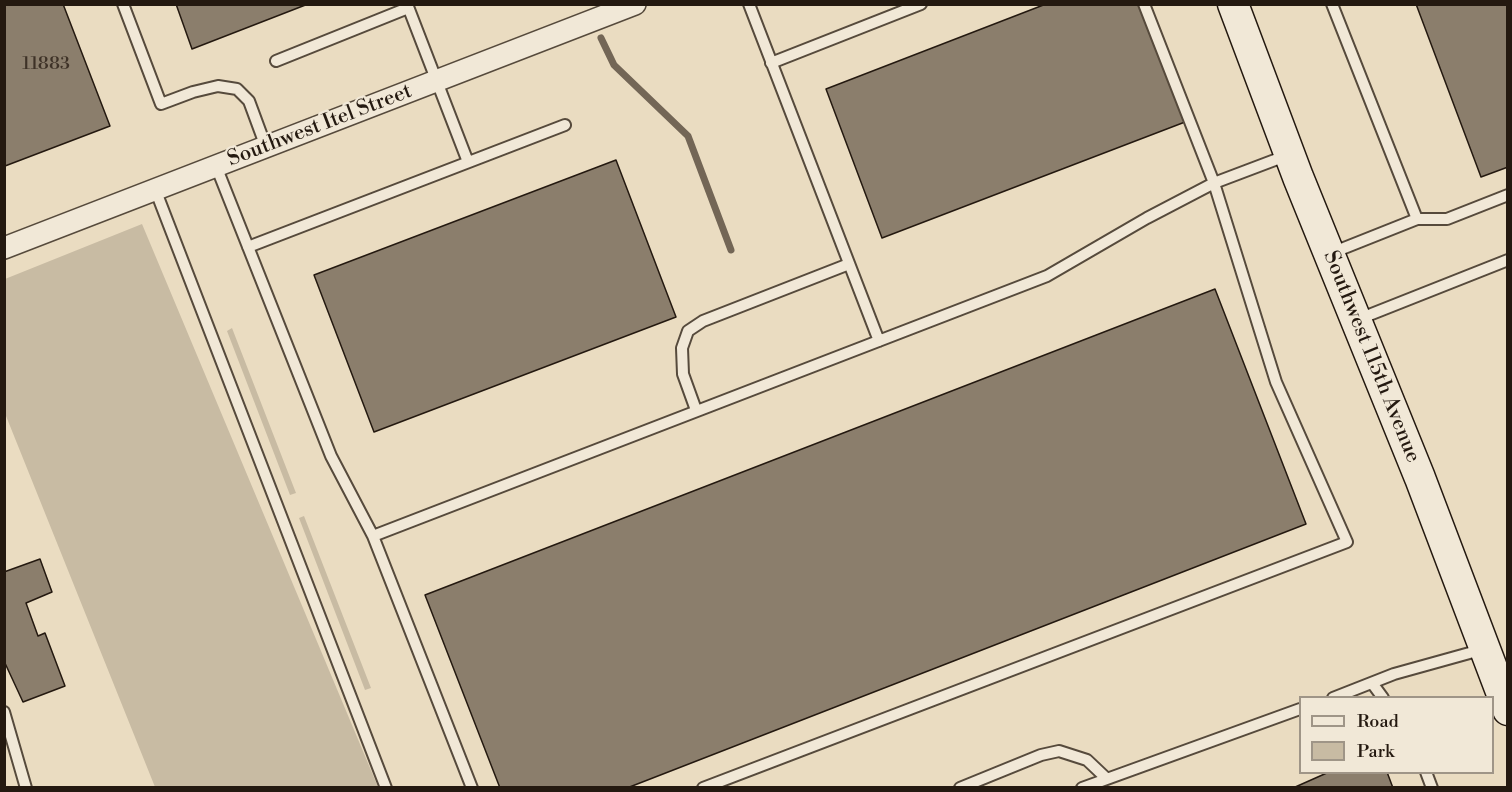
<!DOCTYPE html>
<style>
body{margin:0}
#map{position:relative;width:1512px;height:792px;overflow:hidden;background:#eadcc1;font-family:"Libre Bodoni",serif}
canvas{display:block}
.frame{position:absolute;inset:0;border:6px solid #241910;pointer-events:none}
.legend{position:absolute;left:1299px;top:696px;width:195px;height:78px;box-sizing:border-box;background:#f1e8d7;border:2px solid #9f9587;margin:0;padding:8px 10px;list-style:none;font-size:18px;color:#241910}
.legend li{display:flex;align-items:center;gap:12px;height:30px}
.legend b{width:30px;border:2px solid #9f9587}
</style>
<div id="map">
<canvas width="1512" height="792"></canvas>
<div class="frame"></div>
<ul class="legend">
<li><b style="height:8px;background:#f1e8d7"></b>Road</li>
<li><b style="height:16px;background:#c8bba3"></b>Park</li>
</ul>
</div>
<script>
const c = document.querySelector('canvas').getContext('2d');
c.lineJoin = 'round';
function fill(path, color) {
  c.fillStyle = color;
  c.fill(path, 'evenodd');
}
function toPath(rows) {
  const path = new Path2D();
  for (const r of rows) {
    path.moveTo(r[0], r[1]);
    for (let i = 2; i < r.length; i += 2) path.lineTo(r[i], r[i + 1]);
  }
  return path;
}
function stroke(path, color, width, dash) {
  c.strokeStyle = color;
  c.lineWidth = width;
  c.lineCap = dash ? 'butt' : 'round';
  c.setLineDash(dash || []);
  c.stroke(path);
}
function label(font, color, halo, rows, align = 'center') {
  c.font = font + ' "Libre Bodoni",serif';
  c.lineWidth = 4.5;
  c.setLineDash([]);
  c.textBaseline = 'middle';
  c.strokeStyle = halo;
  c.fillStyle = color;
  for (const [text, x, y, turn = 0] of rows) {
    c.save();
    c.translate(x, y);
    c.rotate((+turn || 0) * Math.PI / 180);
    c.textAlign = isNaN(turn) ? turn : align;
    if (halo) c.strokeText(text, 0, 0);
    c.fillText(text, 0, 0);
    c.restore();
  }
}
fill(toPath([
 [142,224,378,787,155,787,4,411,5,279],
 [232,328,296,493,290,495,227,331],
 [304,516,371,688,365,690,299,518]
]), '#c8bba3');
stroke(toPath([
 [601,38,614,65,688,136,731,250]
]), '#736656', 7);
const building = toPath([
 [4,4,63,4,110,126,5,166,4,4],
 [176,4,308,4,192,49,176,4],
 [1046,4,1140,4,1185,122,882,238,826,89,1046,4],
 [1416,4,1508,4,1508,167,1481,177,1416,4],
 [616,160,676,317,374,432,314,275,616,160],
 [1215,289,1306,524,627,788,500,788,425,595,1215,289],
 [40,559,52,592,26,603,38,636,45,633,65,686,23,702,4,661,4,572,40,559],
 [1329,772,1387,772,1393,788,1293,788,1329,772]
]);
fill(building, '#8b7e6c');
stroke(building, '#241910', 1.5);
const lane = toPath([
 [123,4,161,104,193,92,218,86,237,89,249,101,266,147],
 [407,4,468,162],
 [749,4,879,341],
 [1332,4,1417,219],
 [276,61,408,8],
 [771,63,921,4],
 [216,166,331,456,373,536,1047,276,1147,218,1214,183,1144,4],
 [155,189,386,788],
 [248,247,565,125],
 [1329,254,1417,219,1447,219,1508,195],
 [1359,319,1508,260],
 [696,410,683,374,682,348,688,331,703,321,849,264],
 [373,536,472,788],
 [1372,683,1383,698],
 [1333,698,1394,674,1484,649],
 [4,712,26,788],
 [1426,772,1432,788],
 [703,788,1347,542,1276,382,1214,183,1288,155],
 [960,788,1041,755,1059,751,1087,760,1106,778],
 [1082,788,1300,709]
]);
const street = toPath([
 [4,248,635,4]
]);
const secondary = toPath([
 [1233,4,1298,177,1420,478,1508,710]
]);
stroke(lane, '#564a3c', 14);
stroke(street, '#564a3c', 24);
stroke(secondary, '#241910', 33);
stroke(lane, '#f1e8d7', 10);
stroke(street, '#f1e8d7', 21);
stroke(secondary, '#f1e8d7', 30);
label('18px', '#3e3227', null, [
 ["11883",46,65]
]);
label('21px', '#241910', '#f1e8d7', [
 ["Southwest Itel Street",320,126,-21],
 ["Southwest 115th Avenue",1371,357,68]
]);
</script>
